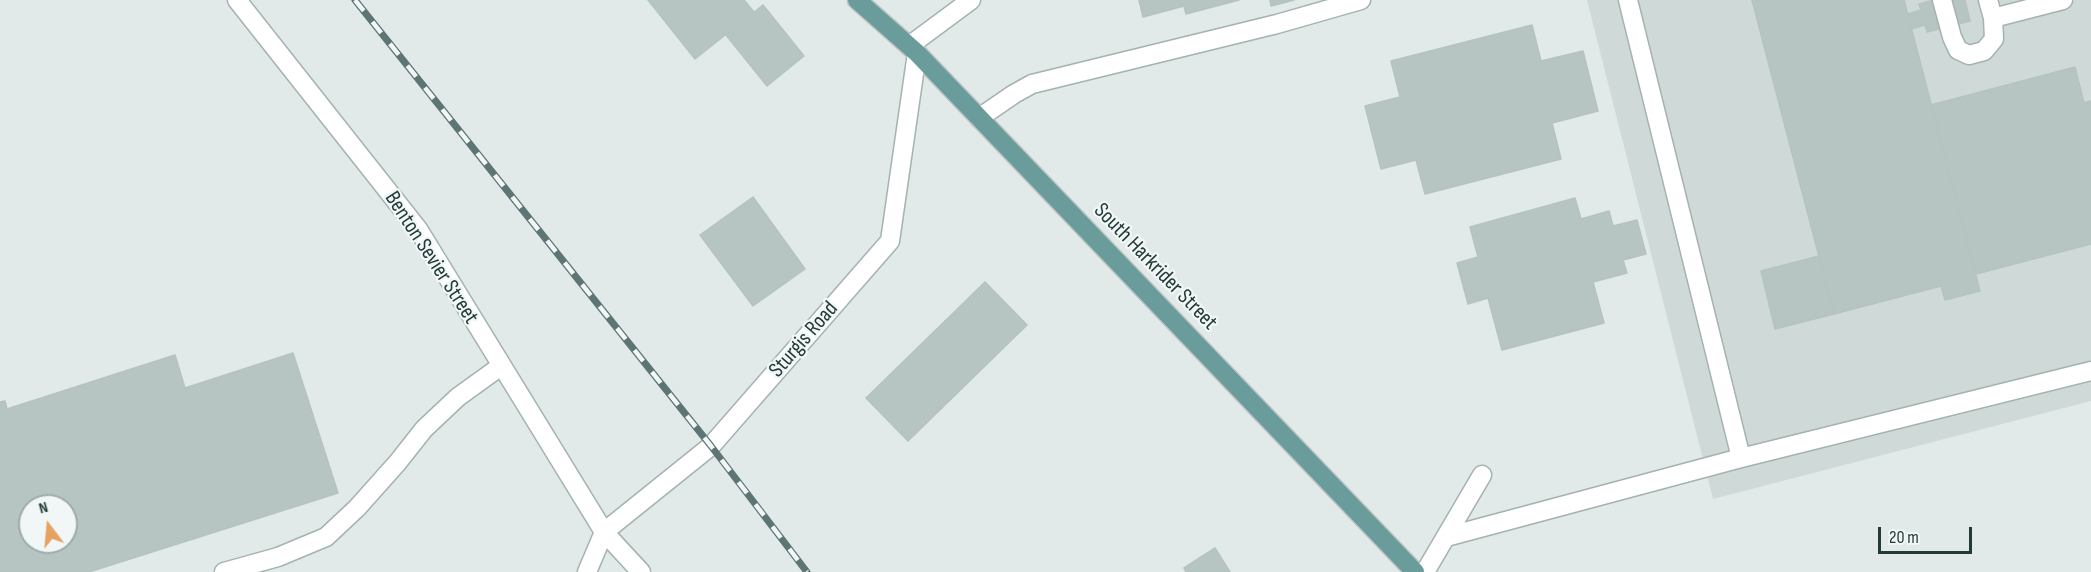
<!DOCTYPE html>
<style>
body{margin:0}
#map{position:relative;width:2091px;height:572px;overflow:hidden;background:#e1eae8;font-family:"Sofia Sans Condensed",sans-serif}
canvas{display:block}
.north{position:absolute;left:18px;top:494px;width:60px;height:60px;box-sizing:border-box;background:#f1f7f6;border:2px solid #9fabaa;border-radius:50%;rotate:344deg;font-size:16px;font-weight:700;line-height:24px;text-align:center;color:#233a39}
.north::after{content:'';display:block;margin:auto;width:21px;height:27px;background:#e6a263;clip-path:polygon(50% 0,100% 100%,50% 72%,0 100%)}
.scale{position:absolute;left:1878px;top:527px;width:94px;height:27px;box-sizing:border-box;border:3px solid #233a39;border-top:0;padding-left:8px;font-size:18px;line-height:21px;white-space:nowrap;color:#233a39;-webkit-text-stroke:4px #f1f7f6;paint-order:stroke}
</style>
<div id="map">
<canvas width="2091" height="572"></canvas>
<div class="north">N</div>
<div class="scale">20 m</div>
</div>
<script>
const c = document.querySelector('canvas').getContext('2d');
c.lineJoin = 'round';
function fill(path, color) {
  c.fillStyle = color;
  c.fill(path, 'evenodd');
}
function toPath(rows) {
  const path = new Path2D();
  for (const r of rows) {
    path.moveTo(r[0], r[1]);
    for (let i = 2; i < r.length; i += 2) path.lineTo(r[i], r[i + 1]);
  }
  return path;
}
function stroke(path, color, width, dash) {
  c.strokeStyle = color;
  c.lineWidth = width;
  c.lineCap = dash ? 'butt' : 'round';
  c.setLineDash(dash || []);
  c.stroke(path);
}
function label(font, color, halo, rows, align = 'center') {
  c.font = font + ' "Sofia Sans Condensed",sans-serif';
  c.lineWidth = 4.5;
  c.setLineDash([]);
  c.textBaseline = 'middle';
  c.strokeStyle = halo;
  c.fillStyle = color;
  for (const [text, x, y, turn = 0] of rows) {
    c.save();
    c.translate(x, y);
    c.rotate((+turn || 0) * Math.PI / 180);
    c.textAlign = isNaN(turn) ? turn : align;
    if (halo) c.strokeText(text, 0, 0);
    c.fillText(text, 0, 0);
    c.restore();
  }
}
fill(toPath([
 [1587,0,2091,0,2091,401,1713,499]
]), '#cfdad8');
const building = toPath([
 [648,0,744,0,754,12,695,59,648,0],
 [1139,0,1239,0,1186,14,1184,6,1143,17,1139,0],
 [1270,0,1294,0,1271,6,1270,0],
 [1752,0,1904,0,1980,291,1945,300,1941,286,1834,314,1752,0],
 [1934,0,1965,0,1970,21,1927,32,1925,25,1911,29,1908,14,1921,10,1919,4,1934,0],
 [763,5,804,56,767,86,726,35,763,5],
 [1532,25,1541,61,1583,51,1598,111,1552,123,1561,159,1425,194,1416,160,1381,169,1365,106,1400,97,1391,61,1532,25],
 [2075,67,2084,103,2091,101,2091,244,1976,274,1931,105,2075,67],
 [753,197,805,269,753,306,700,235,753,197],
 [1575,198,1581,219,1609,211,1613,226,1637,220,1646,254,1623,260,1627,273,1593,282,1604,323,1502,350,1488,298,1468,304,1457,263,1478,257,1470,227,1575,198],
 [1819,256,1834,314,1775,329,1761,271,1819,256],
 [985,282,1027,325,908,441,866,398,985,282],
 [293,353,338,493,89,572,0,572,0,402,5,401,7,409,175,355,185,388,293,353],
 [30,506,66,506,66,542,30,542,30,506],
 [1215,548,1230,572,1186,572,1184,568,1215,548]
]);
fill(building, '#b7c5c2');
stroke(building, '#b4c3c1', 1.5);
const minor = toPath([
 [237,0,418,229,604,532,641,572],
 [1628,0,1741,458],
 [1942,0,1952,37,1958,50,1969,55,1984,51,1994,39,1993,18],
 [1988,0,1993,18,2063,0],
 [909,46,971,0],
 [979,118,1014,94,1032,84,1277,24,1361,0],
 [1446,537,1741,458,2091,371],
 [224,572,278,557,326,537,357,508,398,462,424,429,458,397,501,366],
 [587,572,604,532,711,446,890,241,917,53],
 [1425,572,1482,475]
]);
const major = toPath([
 [857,0,917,53,1415,572]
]);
stroke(minor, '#a4b2b0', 21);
stroke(major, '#bdc4c4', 21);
stroke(minor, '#fff', 18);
stroke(major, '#699c9b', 18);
const rail = toPath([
 [355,0,711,446,807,572]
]);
stroke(rail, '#5d7574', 7);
stroke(rail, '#f1f7f6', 4.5, [14]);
label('22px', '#233a39', '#f1f7f6', [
 ["Benton Sevier Street",431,258,57],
 ["South Harkrider Street",1155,267,46],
 ["Sturgis Road",804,340,-49]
]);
</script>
